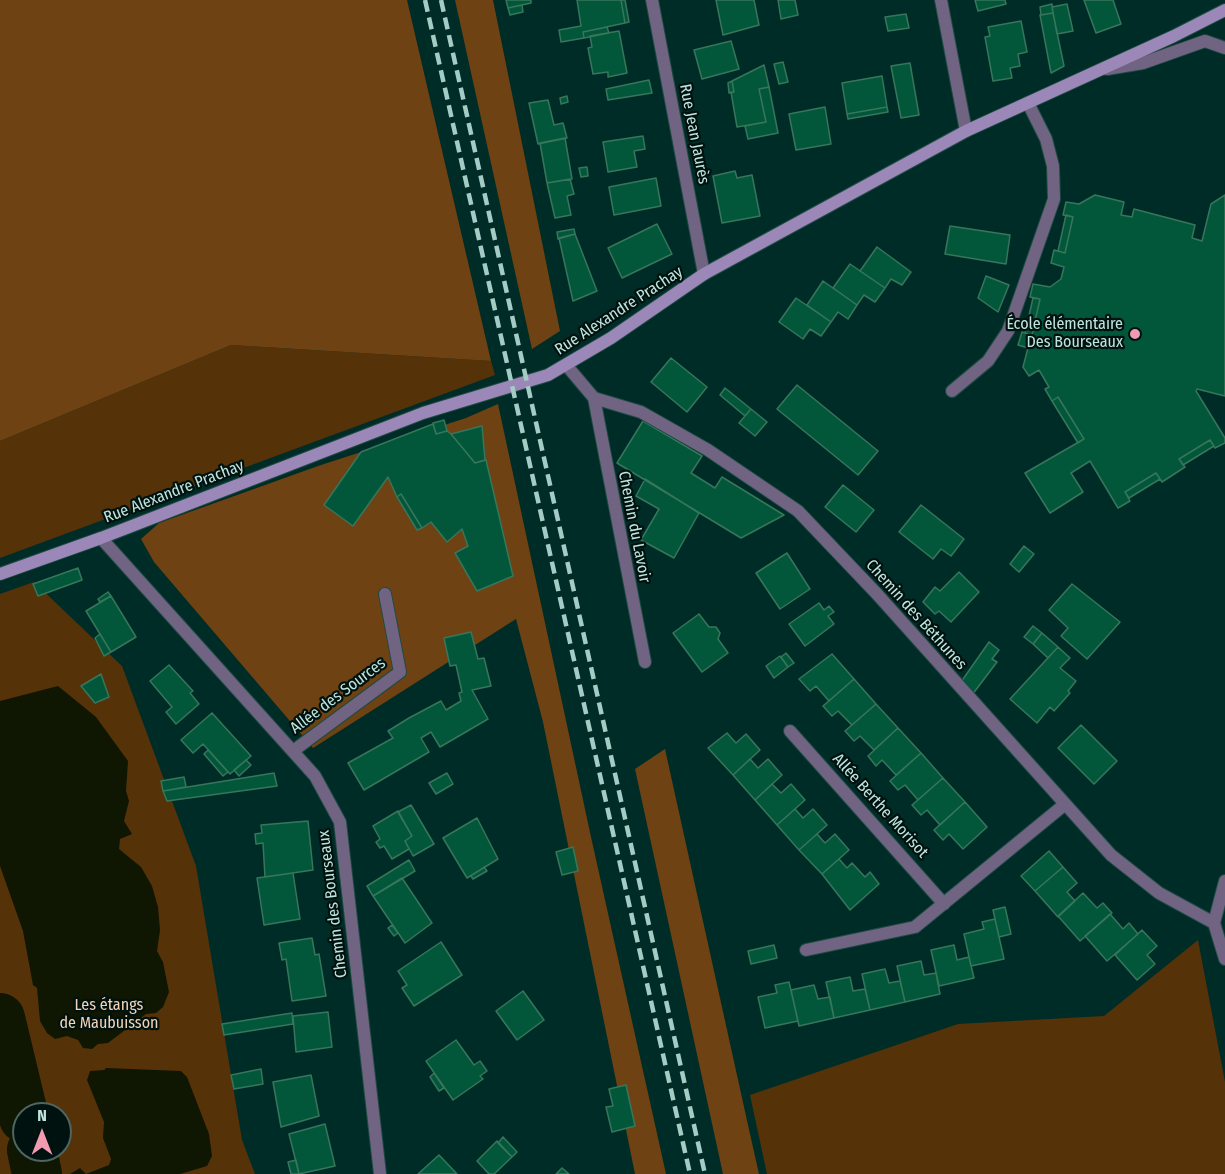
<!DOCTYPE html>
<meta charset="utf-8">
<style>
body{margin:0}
#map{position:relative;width:1225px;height:1174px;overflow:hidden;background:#002c27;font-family:"Fira Sans Condensed",sans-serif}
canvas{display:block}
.north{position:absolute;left:12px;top:1102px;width:60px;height:60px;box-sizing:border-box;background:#00120f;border:2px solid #4d6662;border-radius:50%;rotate:0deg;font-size:16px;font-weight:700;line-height:24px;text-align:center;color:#c0e5de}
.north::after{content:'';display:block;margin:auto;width:21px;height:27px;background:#f29ab0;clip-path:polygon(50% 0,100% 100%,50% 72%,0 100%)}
</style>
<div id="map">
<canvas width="1225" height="1174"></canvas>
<div class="north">N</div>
</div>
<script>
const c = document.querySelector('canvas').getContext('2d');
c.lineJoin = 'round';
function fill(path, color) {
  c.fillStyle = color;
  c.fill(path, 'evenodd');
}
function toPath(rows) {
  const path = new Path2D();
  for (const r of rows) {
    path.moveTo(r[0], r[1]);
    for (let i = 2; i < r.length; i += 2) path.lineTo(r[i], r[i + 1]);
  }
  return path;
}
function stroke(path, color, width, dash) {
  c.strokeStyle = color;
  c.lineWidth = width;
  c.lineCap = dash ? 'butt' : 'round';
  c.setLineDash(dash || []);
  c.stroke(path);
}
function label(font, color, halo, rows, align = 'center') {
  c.font = font + ' "Fira Sans Condensed",sans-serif';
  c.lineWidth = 4.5;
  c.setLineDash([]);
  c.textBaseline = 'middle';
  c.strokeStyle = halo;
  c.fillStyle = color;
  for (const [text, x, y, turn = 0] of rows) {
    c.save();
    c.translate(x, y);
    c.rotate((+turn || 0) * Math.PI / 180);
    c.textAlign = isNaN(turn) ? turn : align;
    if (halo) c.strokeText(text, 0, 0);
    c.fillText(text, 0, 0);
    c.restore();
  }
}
fill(toPath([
 [231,345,491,361,495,375,0,558,0,441],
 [34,582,122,666,196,866,242,1140,255,1174,0,1174,0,594],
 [24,1114,60,1114,60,1150,24,1150],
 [1198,940,1225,1082,1225,1174,767,1174,750,1095,958,1024,1104,1016]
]), '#563209');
fill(toPath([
 [0,0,407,0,491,361,231,345,0,441],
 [455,0,493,0,560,331,532,349],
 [498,404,591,837,666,1174,635,1174,543,722,516,619,313,748,154,562,141,539,159,523,318,466,466,418],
 [665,749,750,1134,759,1174,723,1174,635,769]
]), '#6e4212');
fill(toPath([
 [58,686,96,717,128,761,126,791,129,801,124,821,132,834,120,839,119,849,141,867,152,886,158,907,160,930,157,951,163,962,169,992,163,1007,156,1013,146,1014,108,1043,98,1044,92,1049,83,1048,78,1040,67,1036,55,1039,47,1033,40,1021,37,988,33,985,23,931,0,866,0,701],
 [106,1068,181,1071,187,1077,209,1134,212,1156,207,1166,180,1174,70,1174,80,1168,86,1174,109,1165,111,1159,103,1138,104,1122,87,1080,90,1071,104,1070]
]), '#0f1601');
stroke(toPath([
 [0,1018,24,1118],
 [32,1150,37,1174]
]), '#0f1601', 50);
const building = toPath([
 [506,0,531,0,531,3,508,8,506,0],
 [577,0,621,0,625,23,583,32,584,38,561,42,559,30,581,26,577,0],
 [621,0,625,0,629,22,625,23,621,0],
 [716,0,754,0,759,25,723,35,716,0],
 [778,0,795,0,798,15,781,19,778,0],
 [975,0,1005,0,1006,4,978,11,975,0],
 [1084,0,1113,0,1121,24,1096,33,1084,0],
 [1052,4,1053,13,1041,15,1040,7,1052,4],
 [1067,4,1073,31,1057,34,1052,7,1067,4],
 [522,5,523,12,510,15,508,8,522,5],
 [1053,13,1064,66,1051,73,1040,15,1053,13],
 [906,14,909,28,888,31,885,17,906,14],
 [1021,21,1027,52,1018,54,1020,66,1010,68,1012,78,993,81,985,37,990,36,988,27,1021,21],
 [607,27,609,33,584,38,583,32,607,27],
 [619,31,627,73,608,77,608,72,593,74,588,48,592,47,590,36,619,31],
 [731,41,739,69,702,79,694,50,731,41],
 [783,62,788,82,779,84,774,64,783,62],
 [910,63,919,115,901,118,891,66,910,63],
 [764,65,769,87,759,89,766,122,737,127,731,92,734,92,732,81,764,65],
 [882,76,887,107,847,114,842,83,882,76],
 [649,80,652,93,608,100,606,89,649,80],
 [732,81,734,92,729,93,728,83,732,81],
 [769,87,778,133,748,139,745,126,766,122,759,89,769,87],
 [567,96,568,102,561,104,560,98,567,96],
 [548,100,554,125,563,123,567,138,538,144,529,103,548,100],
 [825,107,831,144,796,150,789,114,825,107],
 [887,107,888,112,848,119,847,114,887,107],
 [643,136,645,149,634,151,637,167,608,172,603,142,643,136],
 [565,138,572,179,547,183,540,143,565,138],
 [587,167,588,176,581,177,579,168,587,167],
 [735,171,737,178,752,175,760,216,722,223,713,176,735,171],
 [656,178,661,206,614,215,609,187,656,178],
 [570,179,574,194,567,196,571,215,555,218,547,183,570,179],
 [1095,195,1124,202,1121,215,1132,217,1134,209,1195,225,1192,238,1202,241,1211,204,1225,195,1225,396,1197,389,1196,391,1225,438,1225,443,1215,448,1210,440,1179,459,1185,467,1162,482,1156,473,1125,492,1130,501,1118,508,1090,461,1071,473,1083,492,1050,513,1025,473,1084,439,1058,397,1052,401,1045,389,1049,387,1039,370,1029,376,1023,367,1028,348,1018,345,1022,332,1032,335,1040,299,1030,297,1033,284,1050,287,1061,279,1064,267,1051,263,1054,250,1065,253,1073,217,1063,215,1066,202,1079,204,1095,195],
 [1066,215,1073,217,1065,253,1058,251,1066,215],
 [657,224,672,254,622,278,608,248,657,224],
 [950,226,1010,235,1006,264,945,254,950,226],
 [574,229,575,234,558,239,557,232,574,229],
 [575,234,597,291,573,301,559,238,575,234],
 [877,247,911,272,902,285,891,279,885,288,860,271,877,247],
 [850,264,885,288,875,302,864,295,857,305,833,288,850,264],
 [986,276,1009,285,998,312,978,298,986,276],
 [823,281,857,305,848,319,838,312,831,322,807,305,823,281],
 [796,298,831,322,821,336,810,329,803,339,779,322,796,298],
 [1033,298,1040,299,1032,335,1025,333,1033,298],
 [671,358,707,387,687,412,651,382,671,358],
 [797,385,878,451,858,475,777,409,797,385],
 [725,388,751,409,745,416,720,395,725,388],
 [1058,397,1084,439,1078,443,1052,401,1058,397],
 [751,409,767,422,755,436,739,423,751,409],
 [444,420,447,431,436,434,433,423,444,420],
 [643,421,702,456,691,473,715,488,722,477,784,515,741,538,617,463,643,421],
 [433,424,436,434,447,431,451,434,475,463,486,460,513,576,477,591,455,553,468,546,462,529,447,542,431,522,422,528,401,494,397,497,388,477,353,526,324,505,361,452,433,424],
 [482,426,485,460,475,463,451,434,482,426],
 [1210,440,1214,446,1183,465,1179,459,1210,440],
 [1156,473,1160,479,1129,498,1125,492,1156,473],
 [645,479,699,513,674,558,641,540,659,509,636,496,645,479],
 [843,485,874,510,856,532,825,507,843,485],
 [401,494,422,528,417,530,397,497,401,494],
 [921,505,964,539,951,556,941,549,933,559,899,532,921,505],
 [1024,546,1034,554,1019,572,1010,564,1024,546],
 [787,553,810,589,780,609,756,573,787,553],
 [78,568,82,580,38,596,33,584,78,568],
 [959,572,979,592,951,622,939,611,935,614,923,602,935,587,940,591,959,572],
 [1072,584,1120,622,1087,659,1061,636,1068,628,1049,610,1072,584],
 [108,592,111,596,100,602,98,599,108,592],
 [111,596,136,637,111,652,86,611,111,596],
 [819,603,824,610,829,606,834,612,828,616,834,624,805,646,789,624,819,603],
 [699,614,709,627,716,627,720,633,718,639,728,653,702,672,673,633,699,614],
 [1033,626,1042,633,1033,644,1024,637,1033,626],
 [471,632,478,659,484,658,491,686,472,690,488,719,440,747,431,732,421,738,429,752,364,790,348,763,393,738,388,731,409,718,441,701,446,710,461,701,459,693,462,692,456,665,450,666,444,638,471,632],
 [1042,633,1058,647,1048,658,1033,644,1042,633],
 [100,634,111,652,104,656,95,638,100,634],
 [989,642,999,650,992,659,997,662,972,695,961,682,989,642],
 [1058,647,1070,658,1060,668,1076,681,1068,691,1070,693,1054,711,1050,707,1037,723,1010,699,1058,647],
 [786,653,794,663,788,667,781,657,786,653],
 [832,654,854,679,829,701,816,686,810,691,799,679,832,654],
 [780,656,788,667,774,678,766,666,780,656],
 [169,665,193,691,190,693,199,704,176,724,166,712,172,707,150,681,169,665],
 [101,674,109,697,95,703,81,686,101,674],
 [854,679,876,704,852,725,838,711,832,716,823,706,854,679],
 [876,704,898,728,874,750,860,736,854,741,845,731,876,704],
 [212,713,251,756,230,774,203,744,193,753,181,740,212,713],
 [1081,725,1117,761,1094,784,1058,748,1081,725],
 [898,728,921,753,896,775,882,760,876,766,868,756,898,728],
 [727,733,736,743,746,734,760,750,733,775,708,748,727,733],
 [208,750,228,772,223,776,204,754,208,750],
 [921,753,943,778,918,800,905,785,898,790,890,781,921,753],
 [750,759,758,768,768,759,782,775,755,800,733,775,750,759],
 [246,760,251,765,239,776,234,770,246,760],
 [274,773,277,786,167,801,163,791,274,773],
 [447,773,453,784,436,794,429,783,447,773],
 [184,777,186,787,163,791,161,781,184,777],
 [943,778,965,802,940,825,927,810,921,815,912,805,943,778],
 [772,784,781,793,791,784,805,800,777,825,755,800,772,784],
 [965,802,987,827,963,849,949,834,943,840,934,830,965,802],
 [411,805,434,844,413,856,405,841,412,836,398,812,411,805],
 [795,809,803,818,813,809,827,825,799,850,777,825,795,809],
 [398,811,412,836,405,841,409,849,392,859,384,846,380,848,376,842,380,839,373,826,398,811],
 [477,818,498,859,467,878,443,838,477,818],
 [308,821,313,870,265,877,263,843,256,844,255,834,262,833,261,825,308,821],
 [817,834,825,843,835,834,849,850,822,874,799,850,817,834],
 [573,847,578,871,562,875,556,852,573,847],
 [1049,851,1063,867,1035,891,1021,876,1049,851],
 [839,859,847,868,852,863,865,877,870,872,879,884,850,910,822,874,839,859],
 [409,860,415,871,373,896,367,886,409,860],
 [484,867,487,871,473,879,471,876,484,867],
 [1063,867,1077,883,1067,892,1075,901,1058,917,1035,891,1063,867],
 [293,873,300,919,264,925,257,878,293,873],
 [402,878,432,923,405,943,373,896,402,878],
 [1083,893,1097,908,1103,903,1112,913,1080,941,1058,916,1083,893],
 [1005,907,1011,934,999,937,993,910,1005,907],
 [1110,914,1123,929,1129,923,1138,934,1107,961,1085,936,1110,914],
 [995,919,1004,959,971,966,964,934,984,929,982,922,995,919],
 [392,925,398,933,394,936,388,928,392,925],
 [1142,930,1157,946,1147,955,1155,964,1137,980,1115,955,1142,930],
 [312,938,315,955,319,954,326,996,292,1001,286,959,282,960,279,943,312,938],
 [441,942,462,975,414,1006,402,988,407,985,398,971,441,942],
 [774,945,777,958,751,964,748,951,774,945],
 [954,945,957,960,969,957,974,978,939,986,931,950,954,945],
 [921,961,924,975,936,973,940,994,905,1002,897,966,921,961],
 [885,969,889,983,900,981,905,1002,870,1010,862,974,885,969],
 [850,977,853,991,865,989,870,1010,834,1018,826,982,850,977],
 [789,982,798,1021,765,1028,758,997,777,993,775,985,789,982],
 [814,985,818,999,830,997,834,1018,799,1026,791,990,814,985],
 [523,991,544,1020,517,1040,496,1011,523,991],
 [328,1012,332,1047,296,1052,293,1016,328,1012],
 [292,1013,293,1024,224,1035,222,1024,292,1013],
 [456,1040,474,1065,480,1061,487,1071,480,1076,483,1079,453,1100,426,1061,456,1040],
 [261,1069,263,1084,234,1089,231,1075,261,1069],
 [434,1073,444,1088,439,1091,430,1077,434,1073],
 [311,1075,319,1116,281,1127,273,1082,311,1075],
 [626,1085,635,1126,612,1132,606,1107,613,1106,609,1089,626,1085],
 [325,1124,335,1166,299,1174,289,1134,325,1124],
 [503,1137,517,1152,512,1157,498,1143,503,1137],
 [497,1141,512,1157,494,1174,489,1174,477,1161,497,1141],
 [439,1155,457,1174,418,1174,439,1155],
 [296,1160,299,1174,291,1174,288,1162,296,1160],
 [562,1168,569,1174,556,1174,562,1168]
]);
fill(building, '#02573b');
stroke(building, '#37765b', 1.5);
const lane = toPath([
 [952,391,988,361,1008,331,1054,199,1053,166,1046,139,1028,103]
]);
const street = toPath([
 [652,0,704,274],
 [941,0,966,131],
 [1107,69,1143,63,1205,41,1225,48],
 [567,366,594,398,641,412,708,450,798,511,877,594,1111,855,1159,893,1214,923],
 [594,398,645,662],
 [101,538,315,776,340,822,380,1174],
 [790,731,944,904],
 [293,751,400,672,385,594],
 [1225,881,1214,923,1225,959],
 [806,950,915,927,1064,805]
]);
const secondary = toPath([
 [0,574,101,538,423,413,548,375,611,338,704,274,966,131,1174,36,1225,10]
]);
stroke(lane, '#1f4a44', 14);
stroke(street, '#1f4a44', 14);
stroke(secondary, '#1f4a44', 14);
stroke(lane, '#706482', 12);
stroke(street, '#706482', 12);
stroke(secondary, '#9c88b8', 12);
stroke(toPath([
 [425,0,690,1174],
 [441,0,705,1174]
]), '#a5cbc5', 4.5, [12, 6]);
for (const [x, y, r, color] of [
 [1135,334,6,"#f29ab0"]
]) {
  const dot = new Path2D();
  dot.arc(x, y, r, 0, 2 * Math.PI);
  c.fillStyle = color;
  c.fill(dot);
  stroke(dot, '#00120f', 2);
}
label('16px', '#c0e5de', '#00120f', [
 ["Rue Jean Jaurès",694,134,79],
 ["Rue Alexandre Prachay",619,311,-33],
 ["Rue Alexandre Prachay",174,492,-21],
 ["Chemin du Lavoir",634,527,79],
 ["Chemin des Béthunes",916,615,48],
 ["Allée des Sources",338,696,-37],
 ["Allée Berthe Morisot",880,806,48],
 ["Chemin des Bourseaux",333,904,-97]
]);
label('16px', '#c0e5de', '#00120f', [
 ["École élémentaire",1123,325],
 ["Des Bourseaux",1123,343]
], 'right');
label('16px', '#f5d3b5', '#00120f', [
 ["Les étangs",109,1006],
 ["de Maubuisson",109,1024]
]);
</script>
